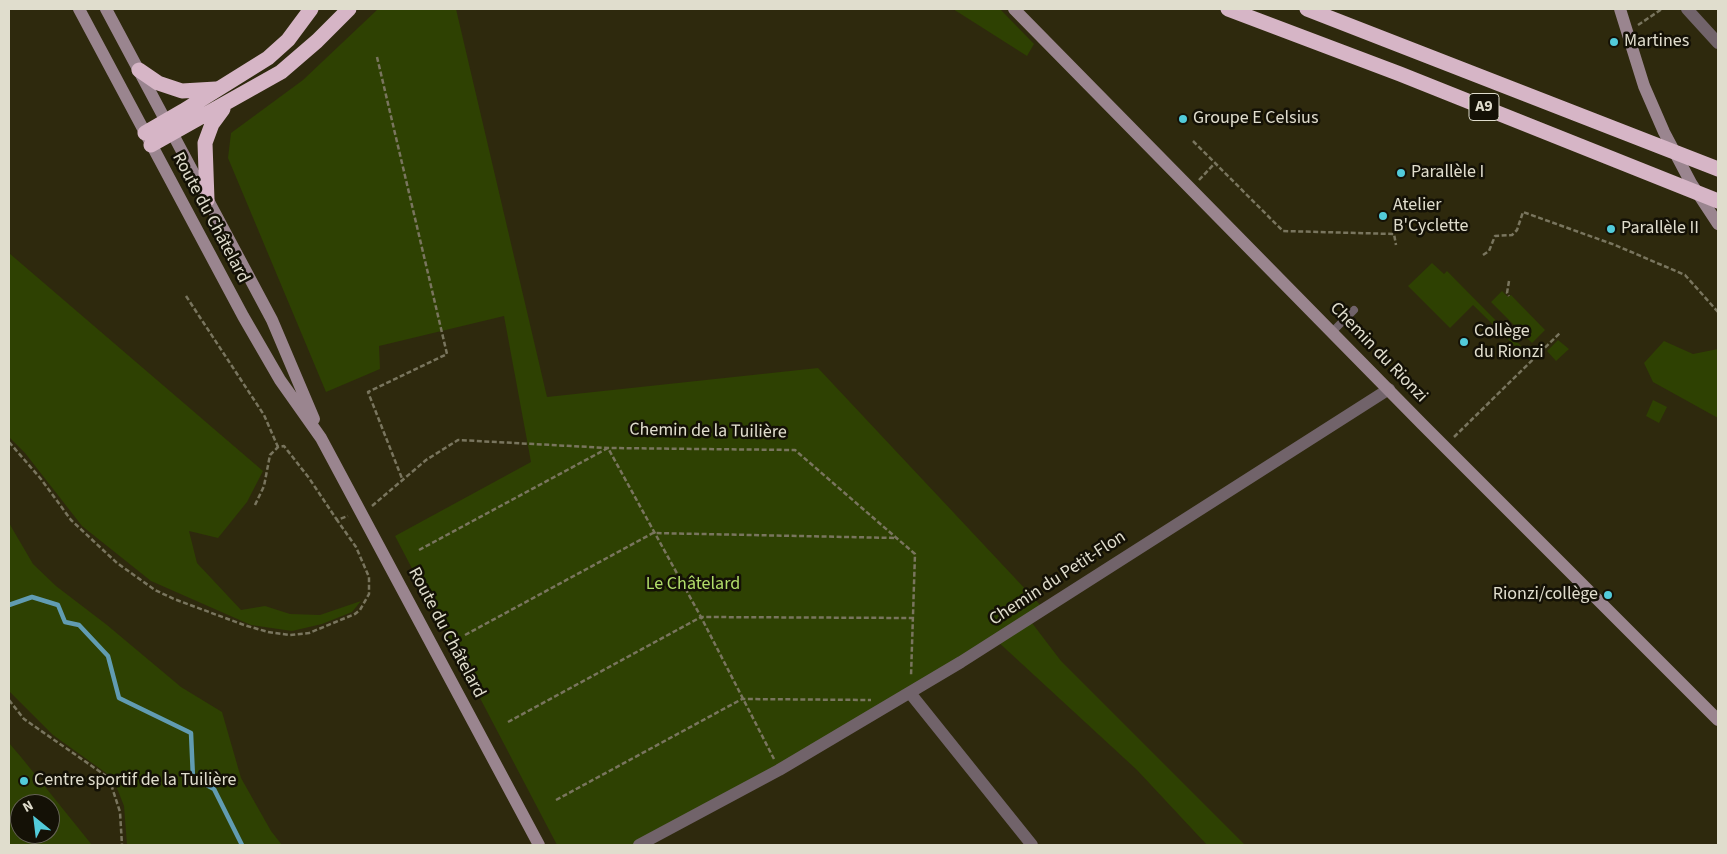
<!DOCTYPE html>
<meta charset="utf-8">
<style>
body{margin:0}
#map{position:relative;width:1727px;height:854px;overflow:hidden;background:#2e290d;font-family:"Source Sans 3",sans-serif}
canvas{display:block}
.frame{position:absolute;inset:0;border:10px solid #e0ddcd;pointer-events:none}
.north{position:absolute;left:10px;top:794px;width:50px;height:50px;box-sizing:border-box;background:#141106;border:1px solid #666356;border-radius:50%;rotate:331deg;font-size:14px;font-weight:700;line-height:20px;text-align:center;color:#e0ddcd}
.north::after{content:'';display:block;margin:auto;width:18px;height:22px;background:#52cbda;clip-path:polygon(50% 0,100% 100%,50% 72%,0 100%)}
</style>
<div id="map">
<canvas width="1727" height="854"></canvas>
<div class="frame"></div>
<div class="north">N</div>
</div>
<script>
const c = document.querySelector('canvas').getContext('2d');
c.lineJoin = 'round';
function fill(path, color) {
  c.fillStyle = color;
  c.fill(path, 'evenodd');
}
function toPath(rows) {
  const path = new Path2D();
  for (const r of rows) {
    path.moveTo(r[0], r[1]);
    for (let i = 2; i < r.length; i += 2) path.lineTo(r[i], r[i + 1]);
  }
  return path;
}
function stroke(path, color, width, dash) {
  c.strokeStyle = color;
  c.lineWidth = width;
  c.lineCap = dash ? 'butt' : 'round';
  c.setLineDash(dash || []);
  c.stroke(path);
}
function label(font, color, halo, rows, align = 'center') {
  c.font = font + ' "Source Sans 3",sans-serif';
  c.lineWidth = 5;
  c.setLineDash([]);
  c.textBaseline = 'middle';
  c.strokeStyle = halo;
  c.fillStyle = color;
  for (const [text, x, y, turn = 0] of rows) {
    c.save();
    c.translate(x, y);
    c.rotate((+turn || 0) * Math.PI / 180);
    c.textAlign = isNaN(turn) ? turn : align;
    if (halo) c.strokeText(text, 0, 0);
    c.fillText(text, 0, 0);
    c.restore();
  }
}
fill(toPath([
 [378,9,456,9,547,397,818,368,1044,609,1029,619,1061,661,1245,845,1207,845,1137,770,996,640,639,845,557,845,395,536,531,462,504,316,379,346,380,369,326,392,228,158,231,133,303,80],
 [953,9,1000,9,1034,44,1027,56],
 [9,253,263,471,247,502,218,538,189,531,197,563,241,610,265,606,290,614,320,615,361,601,352,612,322,624,292,631,251,625,151,581,82,526,25,453,9,437],
 [1432,263,1444,274,1447,271,1525,350,1522,353,1473,305,1450,328,1408,286],
 [1502,291,1508,297,1511,295,1545,330,1532,343,1491,302],
 [1558,340,1569,349,1556,361,1547,351],
 [1664,341,1693,354,1718,349,1718,418,1653,382,1644,363],
 [1653,400,1667,407,1659,423,1646,416],
 [9,523,33,564,56,586,107,625,181,687,222,712,241,778,271,831,282,845,127,845,124,806,113,778,53,735,9,691],
 [9,743,21,757,92,845,9,845],
 [20,804,50,804,50,834,20,834]
]), '#2e4102');
stroke(toPath([
 [9,605,32,597,58,605,65,622,79,625,108,656,119,698,191,733,193,778,214,789,242,845]
]), '#619cb2', 4.5);
stroke(toPath([
 [1638,25,1662,9],
 [377,57,447,354,368,392,403,481],
 [1193,141,1283,231,1394,234,1396,245],
 [1199,180,1215,163],
 [1483,255,1489,251,1495,236,1512,235,1517,230,1523,212,1615,245,1685,275,1718,312],
 [1509,281,1507,293,1509,296],
 [186,296,264,415,278,447],
 [1454,437,1560,333],
 [9,442,41,479,71,520,117,563,155,590,174,599,244,625,268,632,290,635,309,633,355,614,360,610,369,594,369,577,356,547,337,520,348,516],
 [255,505,264,486,270,455,278,447,284,446,309,478,337,520],
 [372,506,426,460,458,440,608,448,795,450,915,554,911,676],
 [419,550,608,448,701,617,774,759],
 [465,635,653,533,896,538],
 [9,700,24,719,109,778,120,812,122,845],
 [508,722,701,617,912,618],
 [556,800,742,699,871,700]
]), '#79755e', 2.5, [5, 2.5]);
stroke(toPath([
 [1333,331,1354,310]
]), '#71636a', 8);
stroke(toPath([
 [1687,9,1718,43],
 [910,693,1032,845],
 [639,845,779,770,961,662,1389,389]
]), '#71636a', 12);
stroke(toPath([
 [79,9,243,316,280,380,321,438,539,845],
 [106,9,272,320,314,419],
 [1014,9,1422,424,1718,720],
 [1620,9,1644,86,1664,132,1691,183,1718,224]
]), '#9a858f', 12);
stroke(toPath([
 [1228,9,1400,74,1718,201],
 [1307,9,1718,169],
 [139,70,158,83,182,91,216,89],
 [145,133,183,111,268,58,288,40,311,9],
 [151,145,281,72,317,41,349,9],
 [207,200,205,143,212,124,223,109]
]), '#d6b5c6', 15);
for (const [x, y, r, color] of [
 [1614,42,5,"#52cbda"],
 [1183,119,5,"#52cbda"],
 [1401,173,5,"#52cbda"],
 [1383,216,5,"#52cbda"],
 [1611,229,5,"#52cbda"],
 [1464,342,5,"#52cbda"],
 [1608,595,5,"#52cbda"],
 [24,781,5,"#52cbda"]
]) {
  const dot = new Path2D();
  dot.arc(x, y, r, 0, 2 * Math.PI);
  c.fillStyle = color;
  c.fill(dot);
  stroke(dot, '#141106', 2);
}
for (const [x, y, w] of [
 [1484,107,30]
]) {
  const box = new Path2D();
  box.roundRect(x - w / 2, y - 13.5, w, 27, 4);
  c.fillStyle = '#141106';
  c.fill(box);
  stroke(box, '#e0ddcd', 1);
}
label('bold 16px', '#e0ddcd', null, [
 ["A9",1484,107]
]);
label('18px', '#e0ddcd', '#141106', [
 ["Martines",1624,42],
 ["Groupe E Celsius",1193,119],
 ["Parallèle I",1411,173],
 ["Atelier",1393,206],
 ["B'Cyclette",1393,227],
 ["Parallèle II",1621,229],
 ["Collège",1474,332],
 ["du Rionzi",1474,353],
 ["Rionzi/collège",1598,595,"right"],
 ["Centre sportif de la Tuilière",34,781]
], 'left');
label('18px', '#e0ddcd', '#141106', [
 ["Route du Châtelard",210,218,62],
 ["Chemin du Rionzi",1378,353,46],
 ["Chemin de la Tuilière",708,432,1],
 ["Chemin du Petit-Flon",1058,579,-33],
 ["Route du Châtelard",446,633,62]
]);
label('18px', '#b2de6a', '#141106', [
 ["Le Châtelard",693,585]
]);
</script>
